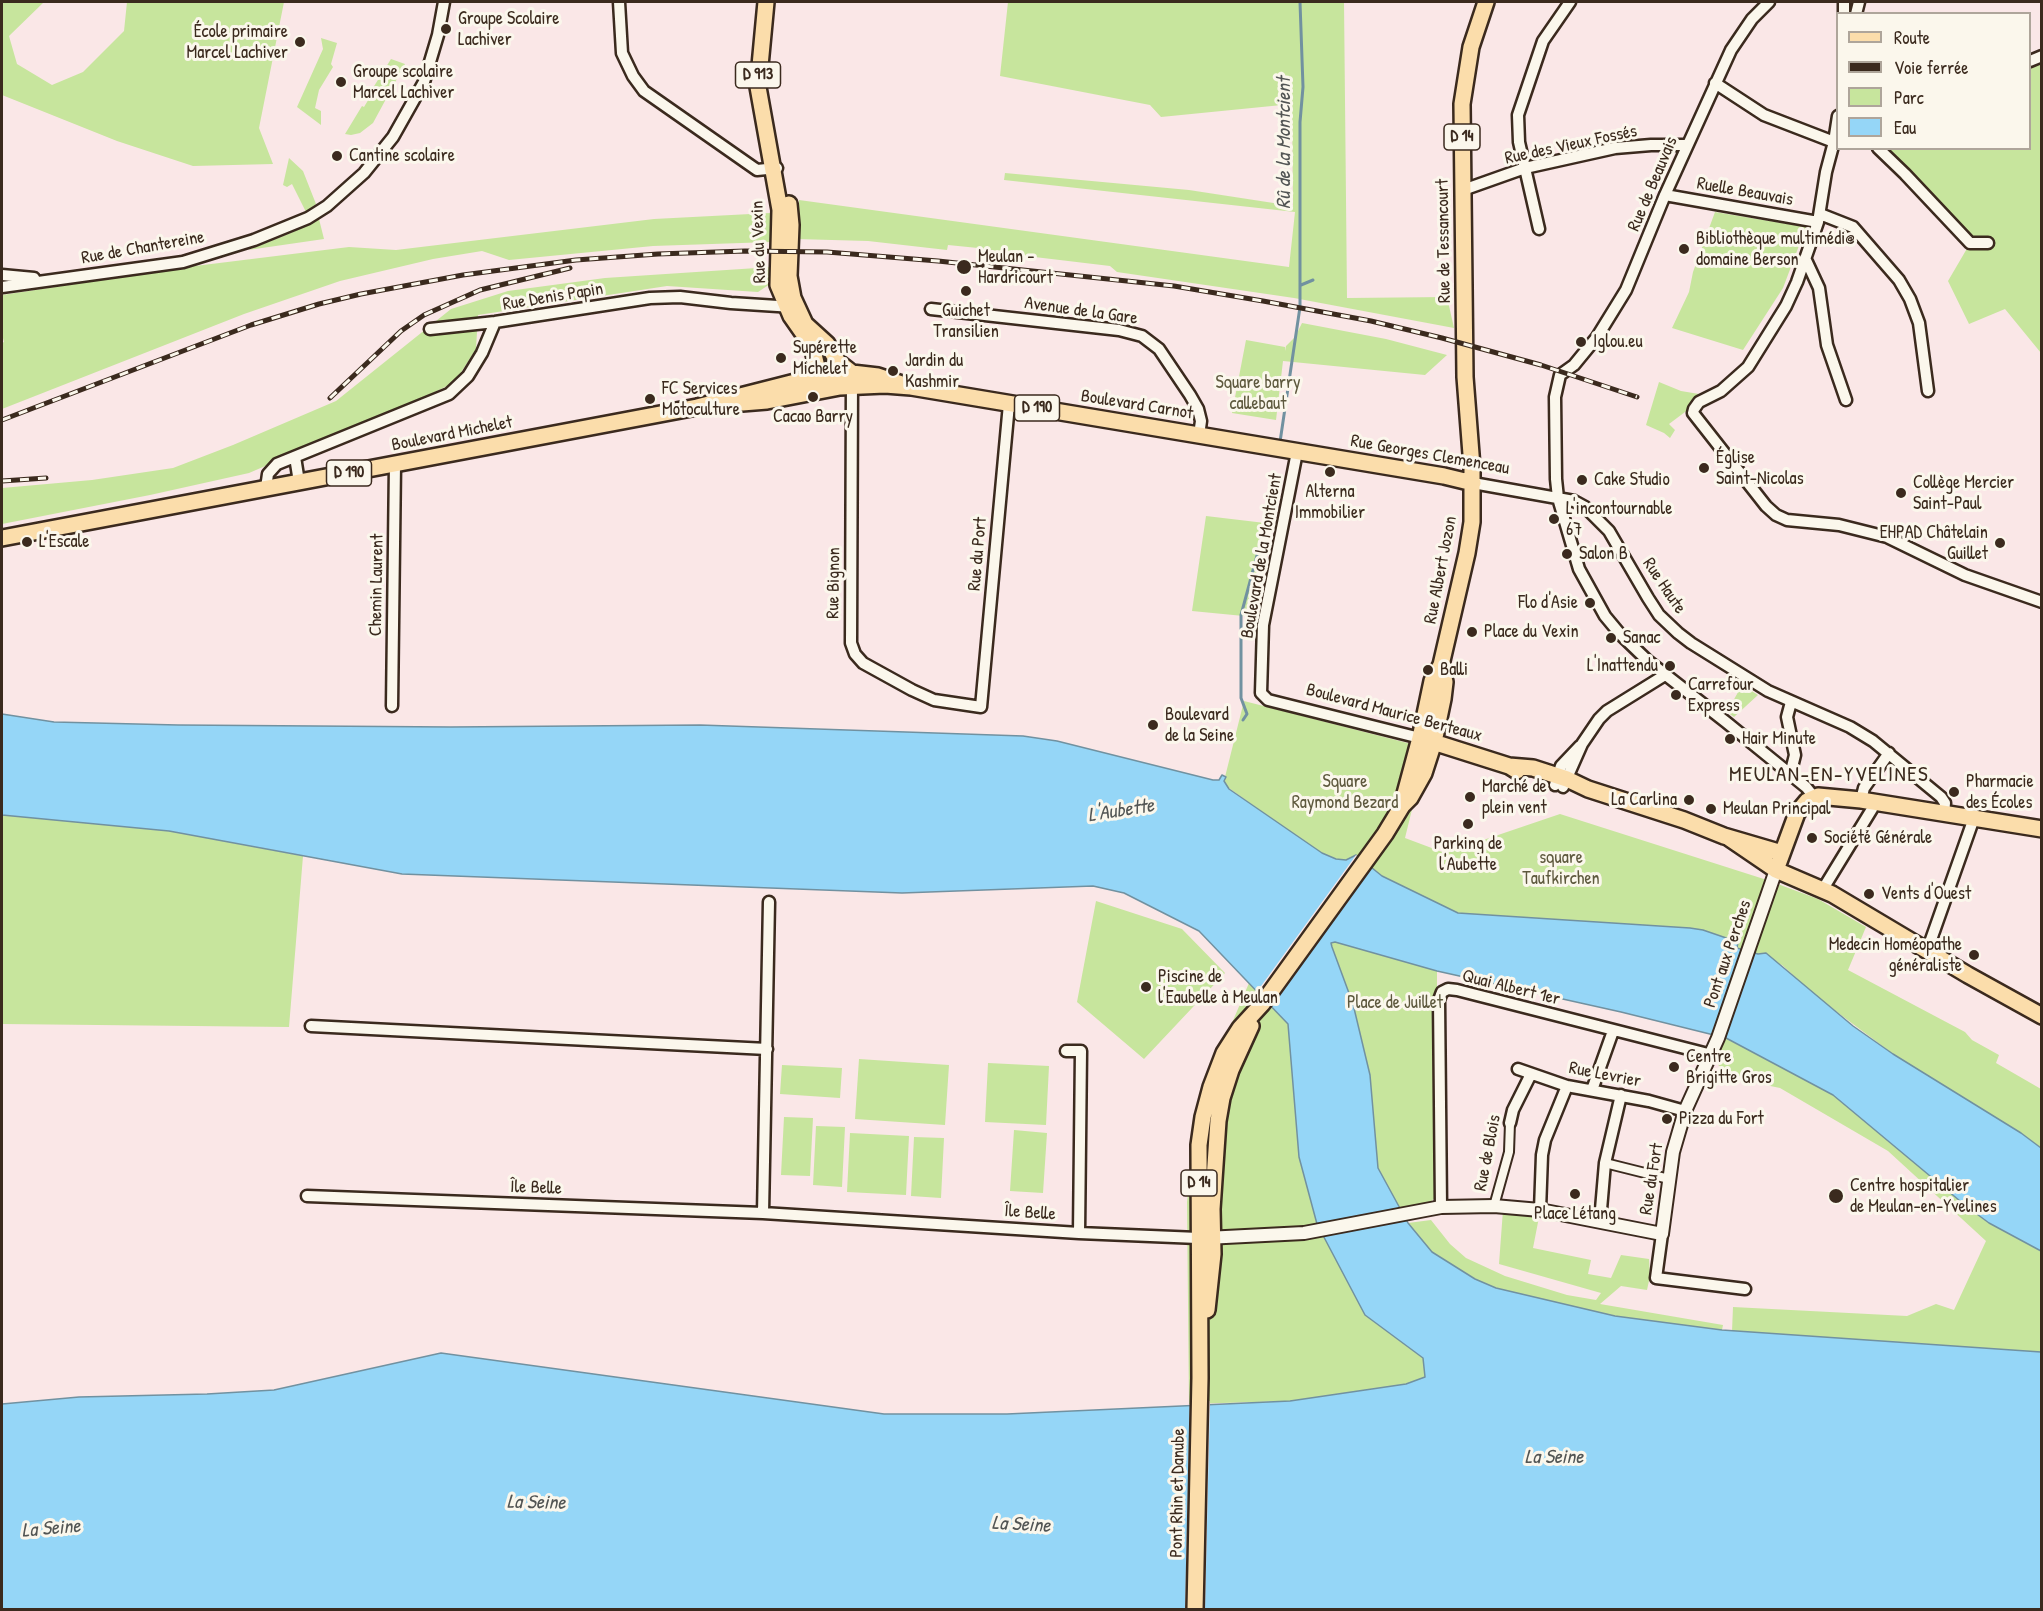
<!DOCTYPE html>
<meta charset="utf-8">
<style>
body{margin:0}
#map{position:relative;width:2043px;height:1611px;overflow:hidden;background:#fae7e7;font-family:"Patrick Hand",sans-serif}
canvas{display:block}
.frame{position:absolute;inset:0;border:3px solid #3b2a1e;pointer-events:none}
.legend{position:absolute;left:1836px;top:12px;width:195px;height:138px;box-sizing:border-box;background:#fbf7ec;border:2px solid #aea59a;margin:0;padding:8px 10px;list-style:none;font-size:18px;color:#3b2a1e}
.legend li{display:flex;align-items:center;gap:12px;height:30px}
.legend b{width:30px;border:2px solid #aea59a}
</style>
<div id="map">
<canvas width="2043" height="1611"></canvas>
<div class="frame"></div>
<ul class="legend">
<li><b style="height:8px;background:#fbddab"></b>Route</li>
<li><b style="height:8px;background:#3b2a1e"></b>Voie ferrée</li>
<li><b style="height:16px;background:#c7e59d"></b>Parc</li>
<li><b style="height:16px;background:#95d6f7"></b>Eau</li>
</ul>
</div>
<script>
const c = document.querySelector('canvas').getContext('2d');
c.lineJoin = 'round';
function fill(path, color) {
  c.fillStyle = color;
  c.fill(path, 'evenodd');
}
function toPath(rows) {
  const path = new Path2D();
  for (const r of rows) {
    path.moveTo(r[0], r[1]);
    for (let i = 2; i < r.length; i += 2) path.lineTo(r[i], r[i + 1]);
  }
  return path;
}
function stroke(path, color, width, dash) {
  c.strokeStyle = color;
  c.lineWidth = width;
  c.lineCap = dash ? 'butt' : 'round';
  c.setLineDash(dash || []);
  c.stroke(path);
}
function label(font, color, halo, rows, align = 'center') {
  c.font = font + ' "Patrick Hand",sans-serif';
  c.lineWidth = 6;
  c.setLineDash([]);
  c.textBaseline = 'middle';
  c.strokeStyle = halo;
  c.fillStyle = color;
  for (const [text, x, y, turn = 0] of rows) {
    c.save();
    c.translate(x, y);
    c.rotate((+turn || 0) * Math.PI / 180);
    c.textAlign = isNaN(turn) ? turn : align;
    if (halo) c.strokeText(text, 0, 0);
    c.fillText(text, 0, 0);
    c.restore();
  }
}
fill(toPath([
 [2,2,44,2,9,36,17,64,52,85,83,72,124,31,127,2,284,2,259,128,273,164,193,166,117,141,2,95],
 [1008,2,1344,2,1347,298,1447,297,1454,328,1294,298,1117,272,1110,266,1001,253,988,249,948,245,947,250,868,241,796,239,799,200,1289,267,1295,212,1004,180,1005,173,1189,190,1293,206,1292,104,1161,117,1150,105,1000,76],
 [321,38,337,43,331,64,333,67,319,90,315,108,321,111,321,125,297,107,323,49],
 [391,59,405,64,373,123,360,133,351,135,345,134,362,106,364,107,373,92,371,91],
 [2041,62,2041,353,2005,309,1969,324,1948,281,1972,240,1884,149,2030,148,2030,66],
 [289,158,303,171,316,204,306,212,292,184,287,187,283,185],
 [1715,212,1806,227,1783,288,1743,350,1672,328,1689,292,1693,272],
 [770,213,771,242,653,246,509,260,482,251,433,259,340,281,244,314,2,409,2,343,4,342,2,334,2,295,195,266,349,247,396,250,654,219],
 [319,219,324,239,248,250,291,233],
 [772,267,770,284,758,292,667,286,478,315,476,349,455,382,419,400,249,473,150,495,2,524,2,488,92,480,173,468,233,445,336,401,451,309,508,291,605,278],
 [1302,323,1386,339,1447,355,1425,375,1283,361,1276,420,1232,413,1246,340,1285,347,1285,351,1286,346,1295,337],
 [1659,382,1681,391,1699,394,1693,406,1669,424,1675,430,1670,438,1664,433,1646,425],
 [1206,516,1265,523,1254,617,1192,611],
 [1742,685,1758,695,1734,717,1727,712],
 [1244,701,1427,748,1405,838,1445,853,1560,814,1767,880,1818,899,1866,927,1848,970,1965,1032,1972,1040,1999,1055,1996,1063,2041,1089,2041,1148,2021,1133,1893,1054,1817,997,1782,965,1758,954,1737,948,1738,942,1690,928,1458,913,1382,876,1356,856,1346,860,1336,859,1322,853,1303,841,1226,786,1224,781],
 [2,815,169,831,303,856,289,1027,2,1024],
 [1096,901,1182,929,1225,973,1144,1059,1077,1002],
 [1335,942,1437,971,1437,1196,1428,1204,1400,1209,1378,1168,1370,1075,1353,1004,1332,947,1331,943],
 [1249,983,1288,1024,1299,1157,1365,1315,1423,1358,1425,1377,1406,1384,1290,1401,1189,1404,1187,1202,1200,1098],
 [1726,1038,1833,1095,1966,1206,1989,1223,2041,1251,2041,1352,1732,1331,1733,1307,1907,1316,1936,1304,1954,1310,1986,1241,1888,1151,1780,1088,1751,1082,1749,1079,1732,1074,1718,1065,1718,1057],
 [859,1059,949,1065,945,1125,855,1119],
 [988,1063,1049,1066,1046,1125,985,1122],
 [782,1065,842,1068,840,1098,780,1094],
 [784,1117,813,1118,810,1176,781,1175],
 [816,1126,845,1127,842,1187,813,1185],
 [1014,1130,1047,1133,1043,1193,1010,1191],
 [850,1133,909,1136,906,1195,847,1192],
 [914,1137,944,1138,941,1198,911,1196],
 [1503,1210,1540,1212,1533,1248,1591,1260,1588,1274,1611,1278,1621,1255,1649,1259,1650,1276,1647,1290,1621,1286,1600,1304,1723,1325,1722,1330,1615,1316,1496,1288,1475,1279,1432,1252,1408,1223,1431,1220,1450,1244,1466,1258,1505,1276,1567,1295,1596,1300,1601,1293,1499,1264]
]), '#c7e59d');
const water = toPath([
 [2,714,54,722,178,725,451,727,700,725,1023,736,1057,741,1213,780,1219,780,1222,775,1226,777,1224,781,1229,789,1322,853,1336,859,1346,860,1356,855,1382,876,1458,913,1690,928,1703,930,1738,942,1737,948,1758,954,1766,953,1853,1026,1893,1054,2021,1133,2041,1148,2041,1251,1989,1223,1966,1206,1833,1095,1726,1038,1621,1012,1437,971,1335,942,1331,943,1332,947,1353,1004,1370,1075,1378,1168,1408,1223,1432,1252,1475,1279,1496,1288,1615,1316,1722,1330,2041,1352,2041,1609,2,1610,2,1404,79,1397,207,1394,274,1390,441,1353,884,1414,1007,1414,1290,1401,1406,1384,1425,1377,1423,1358,1365,1315,1317,1224,1299,1157,1288,1024,1199,931,1124,893,1093,886,902,893,402,874,169,831,2,815,2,714]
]);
fill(water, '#95d6f7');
stroke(water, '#7191a0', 1.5);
fill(toPath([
 [1356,855,1371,868,1269,1006,1256,993],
 [1190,1401,1210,1401,1205,1610,1185,1609]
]), '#fae7e7');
stroke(toPath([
 [1301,285,1313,280],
 [1280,442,1300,307,1300,122,1303,87,1300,2],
 [1243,720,1247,714,1241,698,1241,615,1269,511]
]), '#7191a0', 3);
const pedestrian = toPath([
 [1605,1163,1669,1179],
 [1494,1206,1509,1152,1510,1123]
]);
const minor = toPath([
 [619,2,622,53,633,76,644,91,757,170,777,168],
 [1769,2,1752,19,1731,50,1665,195,1626,290,1597,337,1574,365,1560,375,1555,397,1556,479,1558,498,1579,569,1605,616,1620,634,1648,661,1726,722,1806,787,1814,797],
 [1844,14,1844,2],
 [1856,14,1859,2],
 [2030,61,2042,56],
 [1715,83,1764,115,1834,142],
 [1838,116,1834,142,1826,172,1818,222,1797,282,1786,306,1748,367,1721,391,1699,402,1694,409,1693,413,1766,506,1776,515,1787,520,1839,525,1887,537,1965,575,2042,602],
 [1878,148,1905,174,1970,243,1988,243],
 [1463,190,1525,168,1615,148,1651,145,1687,145],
 [1665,195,1818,222],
 [1820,214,1853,227,1899,280,1910,299,1919,323,1928,391],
 [1539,229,1519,142,1518,115,1543,41,1570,2],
 [1805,258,1819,288,1827,345,1846,400],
 [2,275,34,278],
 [2,287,183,262,254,240,308,218,327,206,364,173,393,137,424,82,438,35,444,2],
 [931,309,1119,330,1142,336,1159,349,1190,395,1198,409,1201,421,1199,435],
 [430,329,495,322,650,298,680,297,731,303,793,307],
 [852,379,851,643,855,654,863,663,912,690,934,700,981,707,1009,404],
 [1297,452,1263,625,1261,693,1268,700,1420,738],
 [295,457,299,482],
 [1473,483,1574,501,1585,507,1609,531,1648,598,1659,615,1678,633,1691,643,1768,691,1850,727,1873,741,1941,797,1945,803,1944,813],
 [266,488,268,474,277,464,449,394,468,376,482,353,495,322],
 [392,706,395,464],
 [1790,775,1795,755,1787,717,1791,702],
 [1555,785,1561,766,1580,746],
 [1563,787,1582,744,1599,719,1607,711,1665,675],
 [1861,800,1864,788,1889,753],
 [1823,889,1872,809,1874,802],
 [1927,951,1974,818],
 [311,1026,767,1049],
 [1066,1051,1081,1051,1079,1233],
 [1518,1069,1567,1086,1649,1101,1685,1111],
 [1592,1090,1613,1031],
 [1510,1123,1513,1110,1531,1074],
 [307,1196,763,1213,1079,1233,1198,1238],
 [1441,1207,1439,1000,1442,992,1448,989,1457,990,1712,1055],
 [1540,1210,1542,1155,1545,1140,1567,1086],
 [763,1213,769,902],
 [1600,1221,1605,1163,1621,1095],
 [1662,1234,1656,1278,1745,1289]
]);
const tertiary = toPath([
 [1206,1238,1304,1233,1441,1207,1494,1206,1540,1210,1662,1234,1673,1152,1685,1111,1718,1038,1776,870]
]);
const primary = toPath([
 [766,2,758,87,780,210,778,285,791,316,812,346,817,367,830,379],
 [789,204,791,225,789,276,793,298,805,324,827,344,838,362,852,373],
 [742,403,767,401,840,387,885,385,911,387,1444,476,1473,483],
 [2,538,697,407,811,378,852,373,878,376,911,387],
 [1427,740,1509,766,1517,771],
 [1509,766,1533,768,1567,779,1588,789,1684,820,1724,836,1782,853],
 [1403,801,1420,738,1432,681,1441,665,1467,553,1472,522,1472,467,1465,377,1462,104,1471,47,1486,2],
 [1729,838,1776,870,1832,894,1968,975,2042,1016],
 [1776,870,1797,813,1807,801,1818,796,1861,800,2042,829],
 [1207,1310,1213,1254,1212,1209,1218,1121,1222,1098,1231,1070,1251,1026],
 [1195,1610,1200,1378,1199,1145,1203,1117,1211,1087,1224,1053,1240,1028,1262,1004,1385,834,1402,806,1410,798,1424,773,1434,742,1443,699,1445,682,1441,665]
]);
stroke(pedestrian, '#3b2a1e', 12);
stroke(minor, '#3b2a1e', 15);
stroke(tertiary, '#3b2a1e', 16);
stroke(primary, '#3b2a1e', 20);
stroke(pedestrian, '#fbf7ec', 8);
stroke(minor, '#fbf7ec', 10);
stroke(tertiary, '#fbf7ec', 12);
stroke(primary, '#fbddab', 15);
const rail = toPath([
 [330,398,401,331,424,315,480,290,570,268],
 [2,420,251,325,319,304,361,294,463,275,576,260,658,254,745,251,827,252,938,261,1174,286,1263,301,1371,321,1442,338,1541,365,1637,397],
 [2,481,46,478]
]);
stroke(rail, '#3b2a1e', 5);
stroke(rail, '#fbf7ec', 3, [9]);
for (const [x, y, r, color] of [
 [446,29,6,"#3b2a1e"],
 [300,42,6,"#3b2a1e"],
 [341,82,6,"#3b2a1e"],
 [337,156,6,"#3b2a1e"],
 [1684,249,6,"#3b2a1e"],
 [964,267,8,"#3b2a1e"],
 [966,291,6,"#3b2a1e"],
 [1581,342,6,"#3b2a1e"],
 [781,358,6,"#3b2a1e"],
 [893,371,6,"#3b2a1e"],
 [813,397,6,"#3b2a1e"],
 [650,399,6,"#3b2a1e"],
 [1704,468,6,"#3b2a1e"],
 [1330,472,6,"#3b2a1e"],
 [1582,480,6,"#3b2a1e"],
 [1901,493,6,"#3b2a1e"],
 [1554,519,6,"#3b2a1e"],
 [27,542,6,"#3b2a1e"],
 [2000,543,6,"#3b2a1e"],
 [1567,554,6,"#3b2a1e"],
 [1590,603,6,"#3b2a1e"],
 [1472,632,6,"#3b2a1e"],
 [1611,638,6,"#3b2a1e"],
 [1670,666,6,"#3b2a1e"],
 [1428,670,6,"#3b2a1e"],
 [1676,695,6,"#3b2a1e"],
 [1153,725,6,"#3b2a1e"],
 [1730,739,6,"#3b2a1e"],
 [1954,792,6,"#3b2a1e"],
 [1470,797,6,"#3b2a1e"],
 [1689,800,6,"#3b2a1e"],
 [1711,809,6,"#3b2a1e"],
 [1468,824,6,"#3b2a1e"],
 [1812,838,6,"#3b2a1e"],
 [1869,894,6,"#3b2a1e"],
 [1974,955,6,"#3b2a1e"],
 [1146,987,6,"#3b2a1e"],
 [1674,1067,6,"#3b2a1e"],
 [1667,1119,6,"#3b2a1e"],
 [1575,1194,6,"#3b2a1e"],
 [1836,1196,8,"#3b2a1e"]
]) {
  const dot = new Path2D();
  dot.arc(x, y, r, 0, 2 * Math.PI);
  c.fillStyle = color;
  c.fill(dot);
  stroke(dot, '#fbf7ec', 2);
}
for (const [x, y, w] of [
 [758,75,45],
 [1462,137,36],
 [1037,408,45],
 [349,473,45],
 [1199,1183,36]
]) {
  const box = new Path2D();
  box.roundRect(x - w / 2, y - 13, w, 26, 4.5);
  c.fillStyle = '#fbf7ec';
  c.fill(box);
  stroke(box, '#3b2a1e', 1.5);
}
label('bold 16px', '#3b2a1e', null, [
 ["D 913",758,75],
 ["D 14",1462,137],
 ["D 190",1037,408],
 ["D 190",349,473],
 ["D 14",1199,1183]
]);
label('18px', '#3b2a1e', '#fbf7ec', [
 ["Groupe Scolaire",458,19],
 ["Lachiver",458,40],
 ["École primaire",288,32,"right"],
 ["Marcel Lachiver",288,53,"right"],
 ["Groupe scolaire",353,72],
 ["Marcel Lachiver",353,93],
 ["Cantine scolaire",349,156],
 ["Bibliothèque multimédi@",1696,239],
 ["domaine Berson",1696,260],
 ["Meulan -",978,257],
 ["Hardricourt",978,278],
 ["Guichet",966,311,"center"],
 ["Transilien",966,332,"center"],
 ["Iglou.eu",1593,342],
 ["Supérette",793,348],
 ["Michelet",793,369],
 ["Jardin du",905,361],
 ["Kashmir",905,382],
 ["FC Services",662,389],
 ["Motoculture",662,410],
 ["Cacao Barry",813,417,"center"],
 ["Église",1716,458],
 ["Saint-Nicolas",1716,479],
 ["Cake Studio",1594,480],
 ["Collège Mercier",1913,483],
 ["Saint-Paul",1913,504],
 ["Alterna",1330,492,"center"],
 ["Immobilier",1330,513,"center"],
 ["L'incontournable",1566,509],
 ["67",1566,530],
 ["EHPAD Châtelain",1988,533,"right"],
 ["Guillet",1988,554,"right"],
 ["L'Escale",39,542],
 ["Salon B",1579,554],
 ["Flo d'Asie",1578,603,"right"],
 ["Place du Vexin",1484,632],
 ["Sanac",1623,638],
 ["L'Inattendu",1658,666,"right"],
 ["Balli",1440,670],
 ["Carrefour",1688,685],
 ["Express",1688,706],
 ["Boulevard",1165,715],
 ["de la Seine",1165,736],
 ["Hair Minute",1742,739],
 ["Pharmacie",1966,782],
 ["des Écoles",1966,803],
 ["Marché de",1482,787],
 ["plein vent",1482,808],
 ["La Carlina",1677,800,"right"],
 ["Meulan Principal",1723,809],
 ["Société Générale",1824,838],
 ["Parking de",1468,844,"center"],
 ["l'Aubette",1468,865,"center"],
 ["Vents d'Ouest",1881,894],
 ["Medecin Homéopathe",1962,945,"right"],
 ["généraliste",1962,966,"right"],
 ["Piscine de",1158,977],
 ["l'Eaubelle à Meulan",1158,998],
 ["Centre",1686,1057],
 ["Brigitte Gros",1686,1078],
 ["Pizza du Fort",1679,1119],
 ["Centre hospitalier",1850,1186],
 ["de Meulan-en-Yvelines",1850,1207],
 ["Place Létang",1575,1214,"center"]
], 'left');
label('18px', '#3b2a1e', '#fbf7ec', [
 ["Rue des Vieux Fossés",1571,145,-12],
 ["Rue de Beauvais",1653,184,-67],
 ["Ruelle Beauvais",1745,192,10],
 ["Rue de Tessancourt",1444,241,-91],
 ["Rue du Vexin",759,242,-92],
 ["Rue de Chantereine",143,248,-10],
 ["Rue Denis Papin",553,297,-9],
 ["Avenue de la Gare",1081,311,8],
 ["Boulevard Carnot",1137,405,9],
 ["Boulevard Michelet",452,434,-11],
 ["Rue Georges Clemenceau",1430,455,10],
 ["Rue du Port",978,554,-85],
 ["Boulevard de la Montcient",1262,556,-80],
 ["Rue Albert Jozon",1441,570,-79],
 ["Rue Bignon",834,583,-89],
 ["Chemin Laurent",377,585,-89],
 ["Rue Haute",1664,586,56],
 ["Boulevard Maurice Berteaux",1394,713,15],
 ["Pont aux Perches",1728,954,-71],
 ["Quai Albert 1er",1511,988,14],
 ["Rue Levrier",1605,1075,11],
 ["Rue de Blois",1488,1153,-79],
 ["Rue du Fort",1652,1179,-81],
 ["Île Belle",536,1188,2],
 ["Île Belle",1030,1213,4],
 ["Pont Rhin et Danube",1178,1493,-89]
]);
label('18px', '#5e593e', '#fbf7ec', [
 ["Square barry",1258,383],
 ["callebaut",1258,404],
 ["Square",1345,782],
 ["Raymond Bezard",1345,803],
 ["square",1561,858],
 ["Taufkirchen",1561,879],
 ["Place de Juillet",1395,1003]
]);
label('italic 20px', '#525554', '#fbf7ec', [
 ["Rû de la Montcient",1285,143,-90],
 ["L'Aubette",1121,811,-9],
 ["La Seine",1554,1458],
 ["La Seine",536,1503,1],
 ["La Seine",1021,1525,3],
 ["La Seine",51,1529,-5]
]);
c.letterSpacing = '1.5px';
label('21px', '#3b2a1e', '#fbf7ec', [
 ["MEULAN-EN-YVELINES",1829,775]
]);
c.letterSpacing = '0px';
</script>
